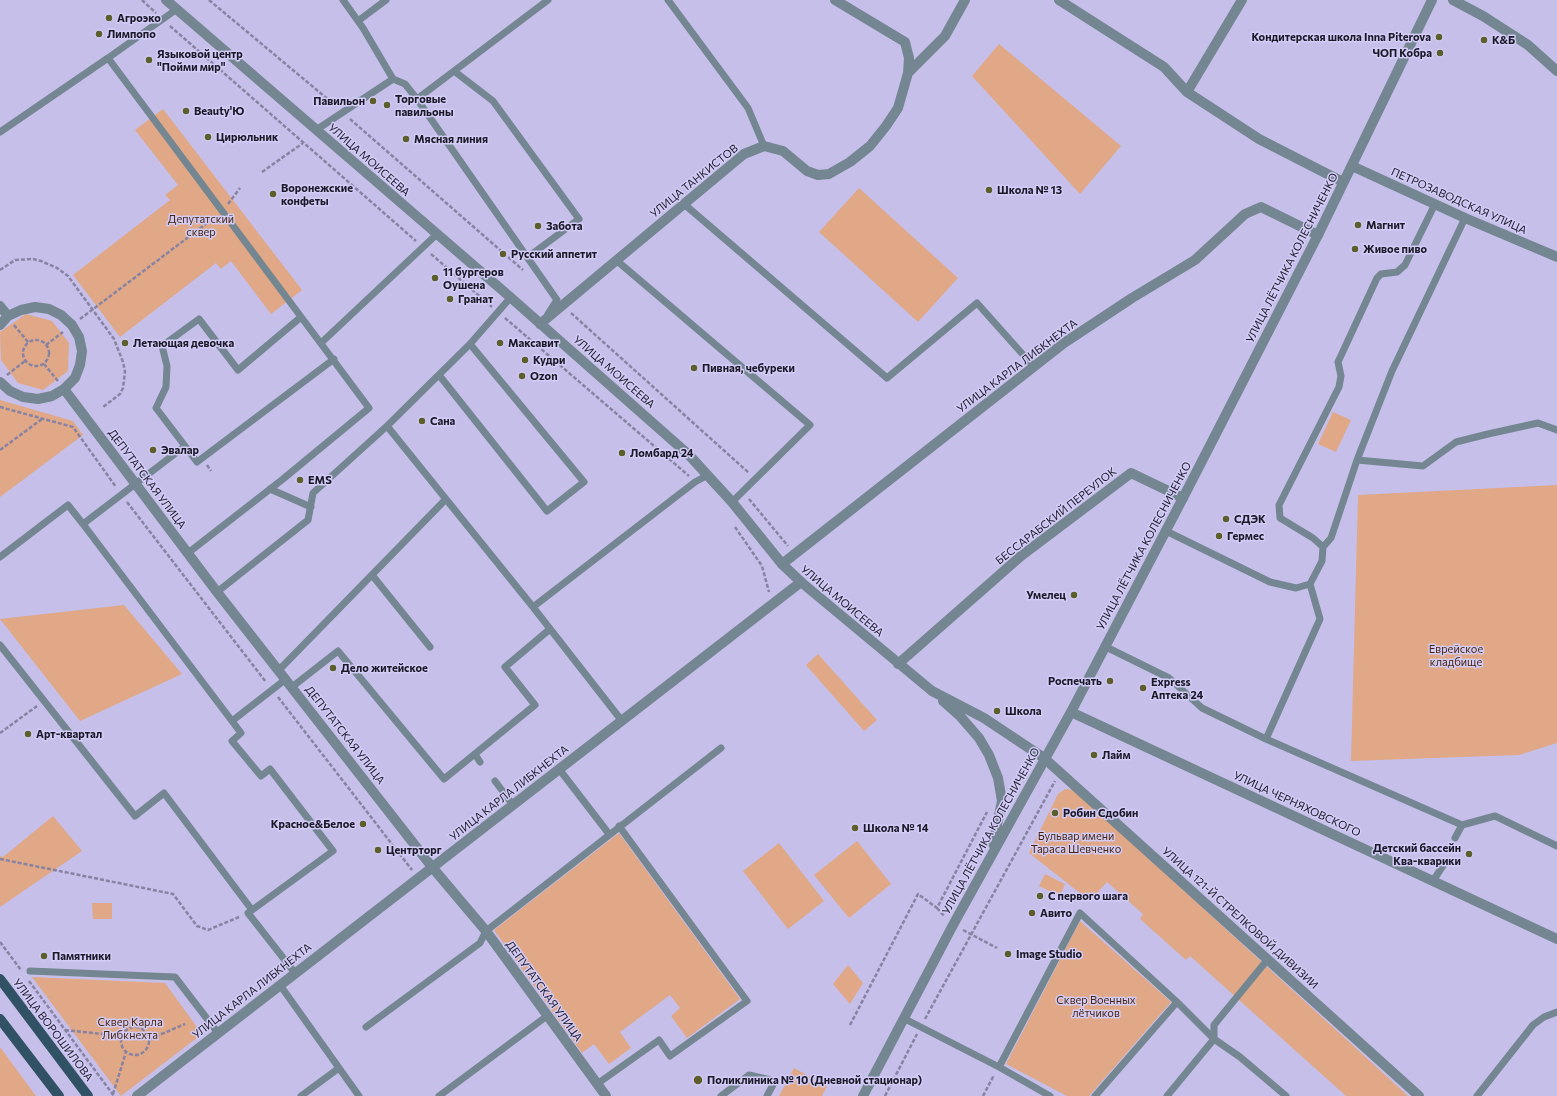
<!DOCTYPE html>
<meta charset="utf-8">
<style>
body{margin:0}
canvas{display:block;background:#c5bfe9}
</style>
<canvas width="1557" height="1096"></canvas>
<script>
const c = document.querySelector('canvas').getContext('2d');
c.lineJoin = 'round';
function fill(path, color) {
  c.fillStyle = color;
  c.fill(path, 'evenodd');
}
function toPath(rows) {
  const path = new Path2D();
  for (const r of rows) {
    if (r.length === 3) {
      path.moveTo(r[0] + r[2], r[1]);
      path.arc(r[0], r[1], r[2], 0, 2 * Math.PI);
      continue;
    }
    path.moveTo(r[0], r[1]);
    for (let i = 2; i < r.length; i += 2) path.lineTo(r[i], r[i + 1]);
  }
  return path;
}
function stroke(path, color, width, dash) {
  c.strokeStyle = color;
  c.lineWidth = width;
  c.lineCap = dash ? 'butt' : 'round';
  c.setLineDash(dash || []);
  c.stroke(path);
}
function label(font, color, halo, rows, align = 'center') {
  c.font = font + ' Commissioner,sans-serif';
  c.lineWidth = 3;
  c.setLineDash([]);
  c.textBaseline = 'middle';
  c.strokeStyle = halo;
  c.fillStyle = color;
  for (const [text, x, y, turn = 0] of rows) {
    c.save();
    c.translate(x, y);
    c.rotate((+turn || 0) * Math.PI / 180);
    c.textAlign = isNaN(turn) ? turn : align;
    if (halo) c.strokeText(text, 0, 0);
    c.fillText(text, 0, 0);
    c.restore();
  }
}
fill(toPath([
 [999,44,1121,146,1080,194,972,76],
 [163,109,302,290,271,314,231,261,221,269,216,263,120,337,73,275,170,200,165,195,178,185,135,130],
 [859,188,958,278,918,322,819,232],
 [26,314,52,321,69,343,68,371,43,390,18,383,1,360,0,332],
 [0,400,73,421,83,435,0,497],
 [1333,412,1351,420,1336,452,1318,444],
 [1557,485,1557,743,1519,755,1351,761,1358,495],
 [124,605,182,674,80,721,0,619],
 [818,654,877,720,864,731,806,665],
 [1065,789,1074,790,1408,1096,1346,1096,1190,956,1186,960,1140,919,1143,914,1107,882,1090,901,1029,853,1058,794],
 [53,816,82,851,0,907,0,856,3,857],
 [619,833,740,999,687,1038,671,1016,680,1008,670,995,620,1032,631,1048,609,1064,594,1044,582,1053,494,930],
 [857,841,891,884,849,918,814,875],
 [779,843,824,901,788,929,743,871],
 [1045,874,1065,884,1060,896,1039,886],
 [92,903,112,903,112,919,93,919],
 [1080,921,1171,1002,1089,1096,1067,1096,1006,1064],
 [848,965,863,983,850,1004,833,984],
 [32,977,165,983,202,1034,121,1096],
 [0,1047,36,1096,0,1096],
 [794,1068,827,1086,822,1096,779,1096]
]), '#e0a887');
stroke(toPath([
 [142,0,156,13],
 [209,0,336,106],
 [170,26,416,241],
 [350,119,523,270],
 [262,172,303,143],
 [228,204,240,188],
 [431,254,492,307],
 [0,270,15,260,33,259,41,261,57,268,68,276,114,339,123,362,125,372,123,388,120,394,103,407],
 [571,313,749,473],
 [505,318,689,476],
 [80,319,215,217],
 [14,325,28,342],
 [36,353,13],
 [46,345,63,332],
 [44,364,58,381],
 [7,375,25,361],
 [0,407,73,427,116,487],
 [0,450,42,419],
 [207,465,211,471],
 [749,499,788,546],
 [127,502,266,682],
 [735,527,762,566,769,592],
 [278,697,412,870],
 [0,733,37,706],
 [0,859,173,894,197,926,208,930,239,917],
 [937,908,945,917],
 [963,930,997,948],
 [0,942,21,970],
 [29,981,114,1096],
 [925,1019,1055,781],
 [850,1025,918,894,937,908,987,812],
 [135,1041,14],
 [65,1030,121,1036],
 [150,1039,185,1024],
 [113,1094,126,1052],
 [885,1096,917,1034],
 [983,1096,994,1075]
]), '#8883a3', 2.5, [4, 2]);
stroke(toPath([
 [343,0,363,28,393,79],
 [668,0,748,108,764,146],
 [177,9,108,58,369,408,283,479,188,553],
 [358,21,386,0],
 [454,71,493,101,579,219,528,257],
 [417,99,548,0],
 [316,130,393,79,405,84,417,99,557,300,548,314],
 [0,132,108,58],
 [684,204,887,378,977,303,1034,367],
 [616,260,810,425,732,502],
 [321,343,437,234],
 [439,375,547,511,584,482,470,344],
 [387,426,533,607,622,721],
 [185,446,156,408,166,387,167,366,162,346,199,319,238,370,301,317],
 [1357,460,1423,466,1456,442,1488,434,1538,423,1557,430],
 [270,489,311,507],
 [1166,531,1270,582,1296,588,1310,584],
 [1323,547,1313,538,1280,518,1279,505,1339,387,1341,376,1338,362,1377,278,1381,274,1397,272,1405,265,1435,204],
 [0,557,68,505,83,524],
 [372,575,430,647],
 [217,592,308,520,313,493,387,426,470,344,511,297],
 [533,607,695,482,708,475],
 [0,645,135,816,164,793,252,910],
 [1104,646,1169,678,1202,708,1266,739,1320,619,1310,584,1322,561,1323,547,1331,538,1357,460,1392,371,1465,218],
 [279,670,446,499],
 [286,679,232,721,83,524,185,446,197,462,334,359],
 [292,687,338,651,444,779,535,705,505,667,550,629],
 [232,721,241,733,232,741,261,776,270,769,333,851,248,913,295,973],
 [1266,739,1462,825,1495,816,1557,846],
 [475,754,480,762],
 [559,769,609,834],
 [495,781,513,805],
 [1455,838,1462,825],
 [1433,881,1444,864],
 [30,971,175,977,218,1033],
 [280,985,359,1096],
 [905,1019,999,1067,1080,913,1177,1002,1214,1039,1214,1025,1268,959],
 [366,1027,480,943,486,931,721,748],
 [999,1067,1050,1096],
 [597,1084,659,1040,670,1056,747,1001,619,826],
 [301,1096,339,1068],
 [439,1096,547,1016],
 [721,1096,749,1075,775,1081,767,1096],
 [1095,1096,1177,1002],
 [1167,1096,1214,1039,1240,1057,1286,1096],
 [1477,1096,1533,1025,1544,1017,1557,1012]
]), '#748691', 7);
stroke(toPath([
 [835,0,905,42,909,58,908,73],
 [1059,0,1164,67,1187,92,1259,139,1343,182],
 [1453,0,1483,16,1528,45,1557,71],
 [1187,92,1242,0],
 [1352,166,1465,218,1557,257],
 [0,306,8,316],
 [540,324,744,154,764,146,783,151,807,171,818,175,829,174,850,162,870,146,886,126,898,108,908,73,945,36,965,0],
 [0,325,8,316,21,310,35,307,49,309,61,315,72,325,79,337,82,351,80,365,75,378,64,389,52,396,38,399,23,397,10,391,0,382],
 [64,389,217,592,432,867,486,931,606,1096],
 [782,564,1064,343,1132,298,1195,260,1245,214,1261,207,1318,235],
 [898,664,1021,556,1131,473,1183,498],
 [1044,758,1419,1096],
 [137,1096,801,582]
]), '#748691', 10);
stroke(toPath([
 [166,0,509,296,689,455,732,502,782,564,801,582,932,691,984,718,1044,758],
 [943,701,960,716,979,738,989,755,998,778,1002,801,993,844],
 [1071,712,1557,939],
 [863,1096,953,925,1071,712,1183,498,1318,235,1432,0]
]), '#748691', 10);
stroke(toPath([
 [0,979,88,1096],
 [0,1019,59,1096]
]), '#305264', 10);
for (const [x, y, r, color] of [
 [109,18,4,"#5c5f2c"],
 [99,34,4,"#5c5f2c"],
 [1439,37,4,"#5c5f2c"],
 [1484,40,4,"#5c5f2c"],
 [1440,53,4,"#5c5f2c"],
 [149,60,4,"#5c5f2c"],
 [373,101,4,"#5c5f2c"],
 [387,105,4,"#5c5f2c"],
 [186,111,4,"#5c5f2c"],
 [208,137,4,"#5c5f2c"],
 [406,139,4,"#5c5f2c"],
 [989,190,4,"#5c5f2c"],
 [273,194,4,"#5c5f2c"],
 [1358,225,4,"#5c5f2c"],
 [538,226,4,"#5c5f2c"],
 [1355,249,4,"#5c5f2c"],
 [503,254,4,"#5c5f2c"],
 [435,278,4,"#5c5f2c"],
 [450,299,4,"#5c5f2c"],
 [125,343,4,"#5c5f2c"],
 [500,343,4,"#5c5f2c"],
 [525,360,4,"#5c5f2c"],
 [694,368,4,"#5c5f2c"],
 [522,376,4,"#5c5f2c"],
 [422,421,4,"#5c5f2c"],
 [153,450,4,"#5c5f2c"],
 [622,453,4,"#5c5f2c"],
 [300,480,4,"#5c5f2c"],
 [1226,519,4,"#5c5f2c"],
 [1219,536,4,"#5c5f2c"],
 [1074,595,4,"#5c5f2c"],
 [333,668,4,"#5c5f2c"],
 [1110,681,4,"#5c5f2c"],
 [1143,688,4,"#5c5f2c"],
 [997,711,4,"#5c5f2c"],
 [28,734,4,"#5c5f2c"],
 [1094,755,4,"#5c5f2c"],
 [1055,813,4,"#5c5f2c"],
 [363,824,4,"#5c5f2c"],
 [855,828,4,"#5c5f2c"],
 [378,850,4,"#5c5f2c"],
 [1469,854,4,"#5c5f2c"],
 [1040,896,4,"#5c5f2c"],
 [1032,913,4,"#5c5f2c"],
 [1008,954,4,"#5c5f2c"],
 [44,956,4,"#5c5f2c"],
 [698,1080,5,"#5c5f2c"]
]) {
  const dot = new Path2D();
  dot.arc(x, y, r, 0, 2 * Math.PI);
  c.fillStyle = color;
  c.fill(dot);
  stroke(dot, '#d2ccf6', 1.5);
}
label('bold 11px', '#1b1827', '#d2ccf6', [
 ["Агроэко",117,18],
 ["Лимпопо",107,34],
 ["Кондитерская школа Inna Piterova",1431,37,"right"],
 ["К&Б",1492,40],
 ["ЧОП Кобра",1432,53,"right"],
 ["Языковой центр",157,54],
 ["\"Пойми мир\"",157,67],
 ["Торговые",395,99],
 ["павильоны",395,112],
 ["Павильон",365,101,"right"],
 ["Beauty'Ю",194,111],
 ["Цирюльник",216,137],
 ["Мясная линия",414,139],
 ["Воронежские",281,188],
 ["конфеты",281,201],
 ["Школа № 13",997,190],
 ["Магнит",1366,225],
 ["Забота",546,226],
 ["Живое пиво",1363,249],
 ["Русский аппетит",511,254],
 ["11 бургеров",443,272],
 ["Оушена",443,285],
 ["Гранат",458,299],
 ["Летающая девочка",133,343],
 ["Максавит",508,343],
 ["Кудри",533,360],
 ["Пивная, чебуреки",702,368],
 ["Ozon",530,376],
 ["Сана",430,421],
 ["Эвалар",161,450],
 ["Ломбард 24",630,453],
 ["EMS",308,480],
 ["СДЭК",1234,519],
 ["Гермес",1227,536],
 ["Умелец",1066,595,"right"],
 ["Дело житейское",341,668],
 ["Роспечать",1102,681,"right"],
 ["Express",1151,682],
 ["Аптека 24",1151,695],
 ["Школа",1005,711],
 ["Арт-квартал",36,734],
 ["Лайм",1102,755],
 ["Робин Сдобин",1063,813],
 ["Красное&Белое",355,824,"right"],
 ["Школа № 14",863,828],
 ["Детский бассейн",1461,848,"right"],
 ["Ква-кварики",1461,861,"right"],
 ["Центрторг",386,850],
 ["С первого шага",1048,896],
 ["Авито",1040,913],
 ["Image Studio",1016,954],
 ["Памятники",52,956],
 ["Поликлиника № 10 (Дневной стационар)",707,1080]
], 'left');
label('11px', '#1b1827', '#d2ccf6', [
 ["УЛИЦА МОИСЕЕВА",369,160,41],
 ["УЛИЦА ТАНКИСТОВ",694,181,-39],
 ["ПЕТРОЗАВОДСКАЯ УЛИЦА",1459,201,24],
 ["УЛИЦА ЛЁТЧИКА КОЛЕСНИЧЕНКО",1292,258,-63],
 ["УЛИЦА КАРЛА ЛИБКНЕХТА",1017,366,-37],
 ["УЛИЦА МОИСЕЕВА",614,372,41],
 ["ДЕПУТАТСКАЯ УЛИЦА",147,479,53],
 ["БЕССАРАБСКИЙ ПЕРЕУЛОК",1056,516,-38],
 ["УЛИЦА ЛЁТЧИКА КОЛЕСНИЧЕНКО",1144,546,-62],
 ["УЛИЦА МОИСЕЕВА",842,601,40],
 ["ДЕПУТАТСКАЯ УЛИЦА",345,735,52],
 ["УЛИЦА КАРЛА ЛИБКНЕХТА",509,793,-38],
 ["УЛИЦА ЧЕРНЯХОВСКОГО",1297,804,25],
 ["УЛИЦА ЛЁТЧИКА КОЛЕСНИЧЕНКО",991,831,-61],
 ["УЛИЦА 121-Й СТРЕЛКОВОЙ ДИВИЗИИ",1240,918,42],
 ["УЛИЦА КАРЛА ЛИБКНЕХТА",252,991,-38],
 ["ДЕПУТАТСКАЯ УЛИЦА",544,991,54],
 ["УЛИЦА ВОРОШИЛОВА",53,1030,53]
]);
label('11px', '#47230a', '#d2ccf6', [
 ["Депутатский",201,219],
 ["сквер",201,232],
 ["Еврейское",1456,649],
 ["кладбище",1456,662],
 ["Бульвар имени",1076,836],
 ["Тараса Шевченко",1076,849],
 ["Сквер Военных",1096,1000],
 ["лётчиков",1096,1013],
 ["Сквер Карла",130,1022],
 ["Либкнехта",130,1035]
]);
</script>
